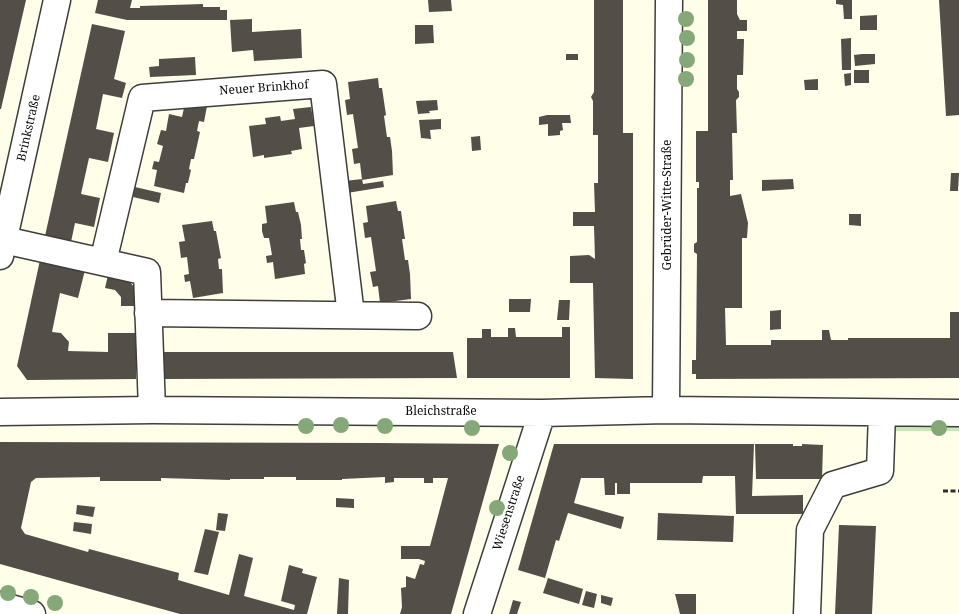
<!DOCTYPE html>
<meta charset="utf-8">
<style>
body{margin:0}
canvas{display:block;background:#fffee9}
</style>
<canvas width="959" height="614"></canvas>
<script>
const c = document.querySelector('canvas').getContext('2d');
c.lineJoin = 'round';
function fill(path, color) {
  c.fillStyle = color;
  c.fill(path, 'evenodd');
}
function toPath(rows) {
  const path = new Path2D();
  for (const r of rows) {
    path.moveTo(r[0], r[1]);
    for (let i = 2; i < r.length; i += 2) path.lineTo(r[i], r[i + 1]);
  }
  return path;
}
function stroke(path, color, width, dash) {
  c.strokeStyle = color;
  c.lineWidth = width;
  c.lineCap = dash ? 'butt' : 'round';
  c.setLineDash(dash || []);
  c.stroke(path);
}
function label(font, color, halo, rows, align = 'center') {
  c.font = font + ' "Noto Serif",serif';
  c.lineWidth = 5;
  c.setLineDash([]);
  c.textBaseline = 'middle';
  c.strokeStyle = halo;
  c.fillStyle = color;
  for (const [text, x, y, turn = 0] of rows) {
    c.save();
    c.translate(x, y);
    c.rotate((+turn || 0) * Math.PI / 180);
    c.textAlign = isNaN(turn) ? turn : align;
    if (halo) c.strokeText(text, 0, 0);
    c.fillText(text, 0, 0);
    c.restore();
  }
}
fill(toPath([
 [890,423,959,424,959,431,890,431]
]), '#c7e8b4');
fill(toPath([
 [0,0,26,0,1,109,0,109],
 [98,0,132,0,130,8,140,8,140,6,203,4,203,7,220,7,220,10,227,10,227,20,127,20,95,13],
 [428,0,451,0,452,11,429,12],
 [594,0,623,0,623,133,633,133,633,379,595,378,593,283,570,283,570,256,589,255,595,259,594,226,573,226,573,212,595,212,594,183,598,183,598,135,593,135,593,101,591,97,594,92],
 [708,0,737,0,737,14,740,20,747,20,747,31,737,31,737,39,744,39,743,75,737,75,737,89,739,92,739,97,736,100,737,133,732,133,733,180,730,180,730,196,741,194,748,223,747,238,742,238,742,308,725,308,726,345,771,345,771,340,822,340,822,330,829,330,831,340,848,340,848,338,950,338,950,312,959,312,959,378,696,379,696,374,692,374,692,360,696,360,697,254,694,252,694,244,697,242,697,188,699,188,699,182,696,182,696,131,708,131],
 [836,0,852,0,852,19,844,19,843,5,836,4],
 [939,0,959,0,959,115,946,116],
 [877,15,877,30,860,30,860,16],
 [252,19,252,32,301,29,302,58,254,61,253,50,232,52,230,20],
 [92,24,125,31,114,79,126,83,122,98,103,94,96,129,114,133,108,162,89,158,81,194,100,198,94,227,75,223,71,242,45,236],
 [415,25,433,25,434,43,415,44],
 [851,38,851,70,842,70,841,39],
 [566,54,578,54,578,60,566,60],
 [862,54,875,54,875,64,855,66,854,55],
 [195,57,196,75,150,77,149,67,159,66,159,59],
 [854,70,869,70,869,83,854,83],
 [851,73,851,85,845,86,844,74],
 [378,78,379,88,382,88,386,115,384,116,387,137,390,137,392,151,393,175,362,180,360,163,354,164,353,156,352,149,358,148,353,114,347,115,345,100,350,99,348,82],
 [818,79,818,90,805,90,804,80],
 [437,100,438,110,429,111,430,113,418,114,416,101],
 [207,106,204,122,199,121,197,131,200,132,194,159,191,159,189,169,191,170,188,183,186,183,184,193,154,186,157,170,152,169,154,161,159,162,163,146,157,144,161,130,166,131,169,114,182,117,184,108],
 [311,107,314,126,299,128,302,149,291,151,292,154,264,158,264,155,253,157,249,126,266,124,265,118,280,116,281,121,295,119,293,109],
 [547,115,570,115,571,123,562,123,563,130,560,131,560,135,548,136,548,124,539,125,539,117],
 [441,119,441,129,430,130,431,139,421,138,419,120],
 [480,136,481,150,472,151,471,137],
 [951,173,959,173,958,191,950,191],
 [362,179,363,184,383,181,384,187,347,193,345,181],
 [793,179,794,189,762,191,762,180],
 [135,187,161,193,159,203,133,197],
 [396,201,398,211,401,211,405,239,402,239,405,260,408,260,410,274,411,299,380,303,378,286,373,287,370,272,376,271,371,237,365,238,363,223,368,222,366,206],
 [294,202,296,212,298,212,301,225,302,239,300,239,301,250,304,250,306,263,304,264,305,274,275,279,273,262,267,263,266,256,272,255,269,238,264,238,262,231,262,224,267,223,265,206],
 [849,214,861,214,861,226,849,225],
 [212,221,214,231,216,231,221,258,218,259,219,269,222,269,223,293,193,298,190,281,185,282,184,275,189,274,187,257,181,258,179,242,185,241,182,225],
 [40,260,85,270,78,298,60,293,52,332,61,333,69,342,68,351,108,352,108,333,136,333,136,379,27,380,17,366],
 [108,275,127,279,136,289,135,306,121,306,121,297,115,290,105,288],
 [509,299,531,299,530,312,509,312],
 [559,300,570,300,569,320,557,320],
 [781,310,781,329,770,330,770,311],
 [562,327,570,327,570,378,467,378,467,338,482,338,482,329,491,329,491,337,508,337,508,328,515,328,516,337,562,337],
 [160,352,453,352,457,378,160,379],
 [0,442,377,443,499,444,451,614,400,614,402,607,401,588,406,587,406,576,415,579,420,564,424,565,425,561,419,559,401,559,401,546,430,546,448,478,433,478,433,483,424,483,424,478,394,478,394,482,385,483,385,477,342,479,342,480,296,480,296,477,264,477,264,479,230,479,230,480,161,478,161,481,100,481,100,477,36,478,31,482,21,528,25,534,88,552,89,549,179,573,178,580,229,595,239,554,253,558,244,596,294,610,295,605,281,601,289,565,303,569,302,573,317,577,307,614,180,614,0,564],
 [554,444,754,444,752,496,803,495,803,514,736,514,735,476,703,476,702,483,630,483,630,494,617,494,617,483,615,483,615,495,605,495,604,478,581,478,574,503,624,517,621,529,568,513,559,541,556,540,545,578,518,570],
 [755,444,793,444,793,446,802,446,802,444,823,445,822,479,756,479],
 [336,498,354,499,354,508,336,507],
 [77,505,95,507,93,517,76,514],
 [218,513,228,514,225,531,216,530],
 [658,513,734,516,733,542,657,540],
 [74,522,92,524,91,534,73,531],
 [839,525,876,526,872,614,835,614],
 [205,529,219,532,208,575,194,572],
 [339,578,349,580,348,614,337,614],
 [548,578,583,589,579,604,543,593],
 [586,591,597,594,594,608,582,605],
 [675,594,696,594,696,614,680,614],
 [601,595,613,598,611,606,601,603],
 [513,600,521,602,517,614,509,614]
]), '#534e47');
const minor = toPath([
 [4,240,147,272,152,410],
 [0,256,57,0],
 [103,262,142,98,323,84,351,315],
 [148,313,418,316],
 [666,410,669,0],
 [0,412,152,410,542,413,666,410,959,413],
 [0,605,32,614],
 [477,614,542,413],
 [807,614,810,530,833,485,880,471,882,413]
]);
stroke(minor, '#3e3e3e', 29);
stroke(toPath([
 [943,491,959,491]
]), '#2d2d2d', 3, [5, 2.5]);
stroke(minor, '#fff', 26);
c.fillStyle = '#85a879';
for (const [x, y] of [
 [686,19],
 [687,38],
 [687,60],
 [686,79],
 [341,425],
 [306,426],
 [385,426],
 [472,428],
 [939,428],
 [510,453],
 [497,508],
 [8,593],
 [31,597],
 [55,603]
]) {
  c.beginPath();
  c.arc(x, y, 8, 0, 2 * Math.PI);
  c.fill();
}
label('12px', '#0b0b0b', '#fff', [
 ["Neuer Brinkhof",264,88,-4],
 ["Brinkstraße",29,128,-77],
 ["Gebrüder-Witte-Straße",668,205,-90],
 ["Bleichstraße",441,412],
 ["Wiesenstraße",509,513,-72]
]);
</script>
